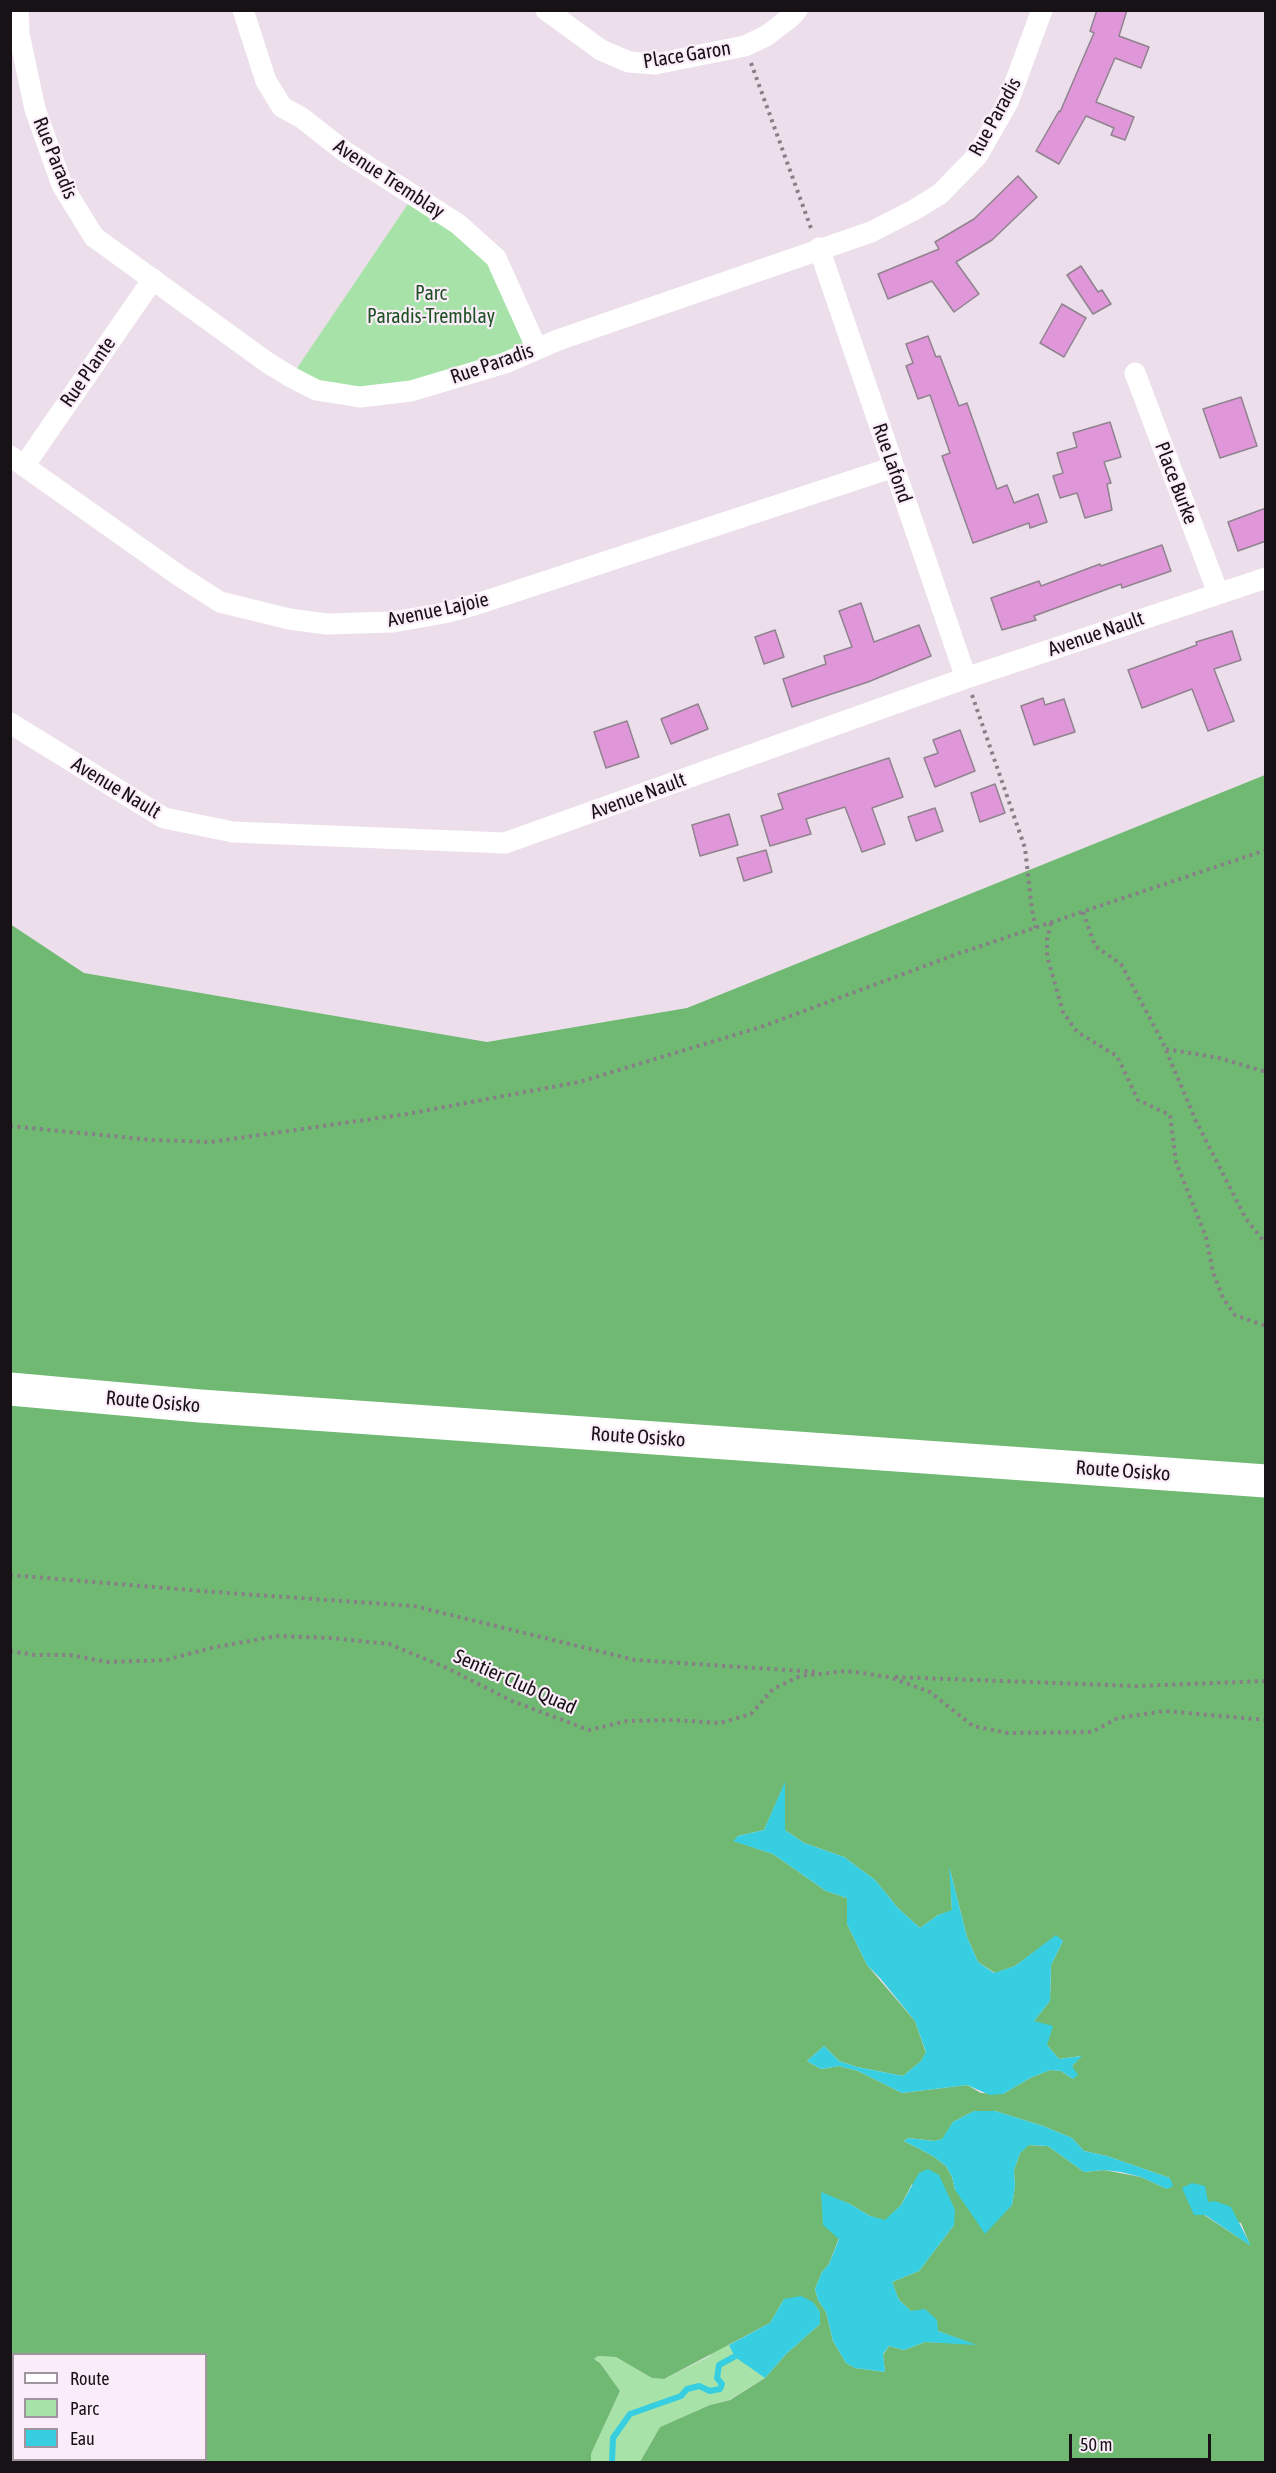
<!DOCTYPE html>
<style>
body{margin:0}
#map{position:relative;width:1276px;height:2473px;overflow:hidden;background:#ecdfeb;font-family:"Asap Condensed",sans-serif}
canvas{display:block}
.frame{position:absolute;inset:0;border:12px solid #171216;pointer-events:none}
.legend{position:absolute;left:12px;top:2353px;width:195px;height:108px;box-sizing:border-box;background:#faecf8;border:2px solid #9f959e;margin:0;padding:8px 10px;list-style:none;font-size:18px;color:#171216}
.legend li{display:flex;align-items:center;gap:12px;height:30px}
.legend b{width:30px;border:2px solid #9f959e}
.scale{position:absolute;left:1069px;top:2434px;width:142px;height:27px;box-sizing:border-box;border:3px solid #171216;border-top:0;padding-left:8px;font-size:18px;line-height:21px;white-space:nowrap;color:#171216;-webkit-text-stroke:4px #faecf8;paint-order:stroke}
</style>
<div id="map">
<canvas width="1276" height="2473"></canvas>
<div class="frame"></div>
<ul class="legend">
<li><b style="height:8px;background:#fff"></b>Route</li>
<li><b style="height:16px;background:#a7e2a8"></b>Parc</li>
<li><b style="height:16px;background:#37cee1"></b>Eau</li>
</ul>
<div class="scale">50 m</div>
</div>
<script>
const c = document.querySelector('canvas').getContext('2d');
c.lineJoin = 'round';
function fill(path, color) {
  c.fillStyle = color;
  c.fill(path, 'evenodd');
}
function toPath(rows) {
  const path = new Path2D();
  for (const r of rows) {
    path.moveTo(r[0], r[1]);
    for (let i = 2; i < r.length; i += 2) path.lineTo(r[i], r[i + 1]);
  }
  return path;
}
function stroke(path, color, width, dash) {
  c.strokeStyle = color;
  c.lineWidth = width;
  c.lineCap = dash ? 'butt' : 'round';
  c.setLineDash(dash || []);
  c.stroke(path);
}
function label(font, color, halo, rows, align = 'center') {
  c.font = font + ' "Asap Condensed",sans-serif';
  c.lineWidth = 4.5;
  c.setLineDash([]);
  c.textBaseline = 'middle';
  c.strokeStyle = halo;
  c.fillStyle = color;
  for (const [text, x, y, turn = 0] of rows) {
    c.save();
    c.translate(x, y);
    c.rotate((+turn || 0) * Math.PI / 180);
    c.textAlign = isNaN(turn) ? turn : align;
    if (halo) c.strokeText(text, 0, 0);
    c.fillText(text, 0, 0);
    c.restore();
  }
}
fill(toPath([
 [414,195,496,258,537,349,386,392,291,377],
 [729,2345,736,2357,765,2378,729,2400,710,2405,660,2427,640,2462,591,2462,591,2454,620,2391,600,2363,594,2359,598,2356,616,2357,652,2378,664,2379,708,2357,716,2350]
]), '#a7e2a8');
fill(toPath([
 [1265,775,1265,2462,640,2462,660,2427,710,2405,730,2400,765,2378,786,2354,820,2324,820,2312,812,2302,784,2299,770,2323,664,2379,652,2378,616,2357,598,2356,594,2359,600,2363,620,2391,591,2454,591,2462,11,2462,10,924,84,973,487,1042,687,1008],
 [785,1783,785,1830,804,1843,844,1857,875,1880,898,1908,920,1928,938,1915,952,1911,950,1870,967,1937,978,1962,995,1973,1015,1966,1056,1936,1063,1941,1051,1965,1050,2001,1034,2021,1047,2045,1059,2059,1081,2056,1072,2066,1073,2079,1061,2071,1050,2070,1030,2078,1003,2094,981,2093,967,2085,902,2093,858,2071,839,2066,821,2069,807,2061,824,2046,839,2061,857,2067,903,2076,921,2061,926,2053,915,2021,867,1965,847,1924,847,1898,826,1891,773,1854,734,1841,738,1836,764,1830],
 [974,2111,995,2111,1043,2126,1072,2138,1084,2151,1107,2156,1170,2178,1167,2189,1141,2177,1104,2170,1084,2172,1048,2146,1028,2145,1020,2153,1014,2170,1015,2186,1012,2205,999,2217,955,2190,952,2177,946,2166,933,2156,904,2141,908,2138,934,2141,943,2139,953,2122],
 [912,2184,954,2225,919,2271,892,2282,899,2300,911,2311,938,2331,973,2344,925,2342,904,2350,889,2346,883,2355,885,2372,855,2368,846,2363,833,2341,826,2312,818,2300,815,2289,822,2272,829,2264,839,2238,821,2193,850,2204,870,2216,885,2221,901,2205],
 [1204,2215,1241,2223,1250,2245],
 [14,2354,206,2354,206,2460,14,2460]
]), '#70b973');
fill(toPath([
 [785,1782,785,1830,804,1843,844,1857,875,1880,898,1908,920,1928,938,1915,952,1910,949,1866,967,1937,978,1962,994,1973,1015,1966,1056,1935,1063,1941,1051,1965,1050,2001,1034,2021,1053,2026,1047,2045,1059,2059,1082,2056,1072,2066,1078,2075,1073,2079,1061,2071,1050,2070,1030,2078,1003,2094,990,2095,967,2085,902,2093,858,2071,839,2066,821,2069,807,2061,824,2046,839,2061,857,2067,903,2076,921,2061,926,2052,915,2021,880,1978,867,1965,847,1924,847,1898,826,1891,773,1854,733,1841,738,1836,764,1830],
 [974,2111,995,2111,1043,2126,1072,2138,1084,2151,1107,2156,1170,2178,1173,2186,1167,2189,1141,2177,1121,2172,1104,2170,1084,2172,1048,2146,1029,2145,1020,2153,1014,2170,1015,2186,1012,2205,985,2234,955,2190,952,2177,946,2166,933,2156,904,2141,908,2138,934,2141,942,2139,953,2122],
 [928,2169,939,2175,955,2210,954,2225,919,2271,892,2282,899,2300,911,2311,925,2309,937,2320,938,2331,977,2345,925,2342,904,2350,889,2346,883,2354,885,2372,855,2368,846,2363,833,2341,826,2312,818,2300,815,2289,822,2272,829,2264,839,2239,823,2225,821,2192,850,2204,870,2216,885,2220,901,2205,919,2173],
 [1192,2183,1205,2186,1208,2202,1215,2201,1231,2207,1251,2246,1205,2215,1194,2215,1182,2188],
 [801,2296,813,2302,820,2312,820,2324,786,2354,765,2378,735,2357,729,2345,770,2323,784,2299]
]), '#37cee1');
stroke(toPath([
 [612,2462,613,2438,630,2414,681,2396,687,2389,699,2386,710,2391,720,2389,722,2384,717,2378,719,2365,741,2353]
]), '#37cee1', 6);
const building = toPath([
 [1097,10,1127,10,1119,36,1149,47,1141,68,1115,58,1096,102,1134,117,1125,140,1111,135,1114,128,1086,116,1059,164,1036,151,1059,111,1060,112,1094,33,1090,31,1097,10],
 [1018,176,1037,197,992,240,956,262,979,294,954,312,932,281,888,299,878,274,939,249,935,242,974,219,1018,176],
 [1081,266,1098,292,1102,290,1111,304,1093,314,1067,275,1081,266],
 [1062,304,1086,318,1064,357,1040,343,1062,304],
 [928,336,936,357,940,356,959,406,967,403,997,489,1007,485,1014,503,1038,494,1047,522,1030,528,1029,523,973,543,942,456,950,453,930,395,918,399,906,366,913,363,906,344,928,336],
 [1241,397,1257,446,1220,458,1203,409,1241,397],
 [1110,422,1121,457,1104,462,1111,483,1107,484,1112,510,1085,518,1077,493,1060,498,1053,476,1063,473,1057,453,1077,447,1073,433,1110,422],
 [1266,508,1266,541,1238,551,1228,522,1266,508],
 [1162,545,1171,571,1122,588,1121,584,1034,616,1036,620,1002,630,991,598,1039,581,1041,586,1100,564,1101,566,1162,545],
 [861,603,874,642,919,625,931,656,868,682,792,707,783,679,826,664,824,656,852,647,839,611,861,603],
 [775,630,784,657,764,664,755,637,775,630],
 [1232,631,1241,660,1214,669,1234,721,1208,731,1192,689,1142,708,1128,670,1197,645,1196,642,1232,631],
 [1043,698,1045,705,1064,699,1075,732,1034,745,1021,706,1043,698],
 [698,704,708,729,671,744,661,719,698,704],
 [627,721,639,757,606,768,594,732,627,721],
 [960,730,975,771,935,787,924,758,938,753,933,740,960,730],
 [889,758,903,797,872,808,885,844,862,852,845,807,806,819,811,834,770,846,761,816,783,809,778,794,889,758],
 [995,784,1005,813,980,822,971,793,995,784],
 [935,808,943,831,916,841,908,817,935,808],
 [729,814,738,845,700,856,692,825,729,814],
 [766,850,772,872,744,881,737,858,766,850]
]);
fill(building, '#e097da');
stroke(building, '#8f838e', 1.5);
stroke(toPath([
 [751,63,812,231],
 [972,695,1025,848,1032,910,1036,928],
 [1083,912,1095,946,1121,964,1162,1041,1196,1121,1246,1219,1266,1244],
 [1051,923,1047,939,1047,956,1063,1012,1077,1032,1117,1056,1138,1100,1170,1115,1176,1162,1206,1237,1213,1272,1223,1298,1235,1315,1266,1326],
 [1166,1049,1219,1058,1266,1072],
 [10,1126,152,1140,211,1142,407,1114,579,1082,761,1027,957,954,1266,850],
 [10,1575,214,1592,414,1606,635,1660,818,1672],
 [10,1651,35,1655,70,1655,107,1662,166,1660,211,1648,277,1636,331,1638,389,1644,447,1668,512,1701,589,1730,627,1721,674,1720,720,1723,751,1714,773,1689,800,1676,847,1671,889,1677,930,1692,973,1726,1008,1733,1092,1732,1118,1718,1165,1711,1266,1720],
 [895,1677,1136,1686,1266,1681]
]), '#877e86', 4, [3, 4.5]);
stroke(toPath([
 [18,10,19,34,35,109,62,185,94,237,268,363,291,377,316,390,360,397,411,391,505,363,558,340,871,232,914,210,940,194,977,156,1008,102,1042,10],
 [243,10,266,81,282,107,302,118,344,151,458,224,496,258,537,349],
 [546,10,601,50,629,62,655,64,745,46,766,36,791,17,797,10],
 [819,248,966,678],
 [1135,373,1218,593],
 [10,456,181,577,220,602,289,619,327,624,393,622,444,613,474,605,894,467],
 [24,466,153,279],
 [10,723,164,818,233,832,505,843,966,678,1266,578]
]), '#fff', 21);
stroke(toPath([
 [10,1389,200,1406,1266,1481]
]), '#fff', 33);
label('20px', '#171216', '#faecf8', [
 ["Place Garon",687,55,-9],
 ["Rue Paradis",995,117,-61],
 ["Rue Paradis",55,158,68],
 ["Avenue Tremblay",389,179,33],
 ["Rue Paradis",492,364,-19],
 ["Rue Plante",88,372,-55],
 ["Rue Lafond",892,463,71],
 ["Place Burke",1176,483,69],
 ["Avenue Lajoie",438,610,-12],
 ["Avenue Nault",1096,634,-19],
 ["Avenue Nault",116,788,31],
 ["Avenue Nault",638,796,-20],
 ["Route Osisko",153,1402,5],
 ["Route Osisko",638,1437,4],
 ["Route Osisko",1123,1471,4],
 ["Sentier Club Quad",515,1682,24]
]);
label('20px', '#1d5022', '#faecf8', [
 ["Parc",431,294],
 ["Paradis-Tremblay",431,317]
]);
</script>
